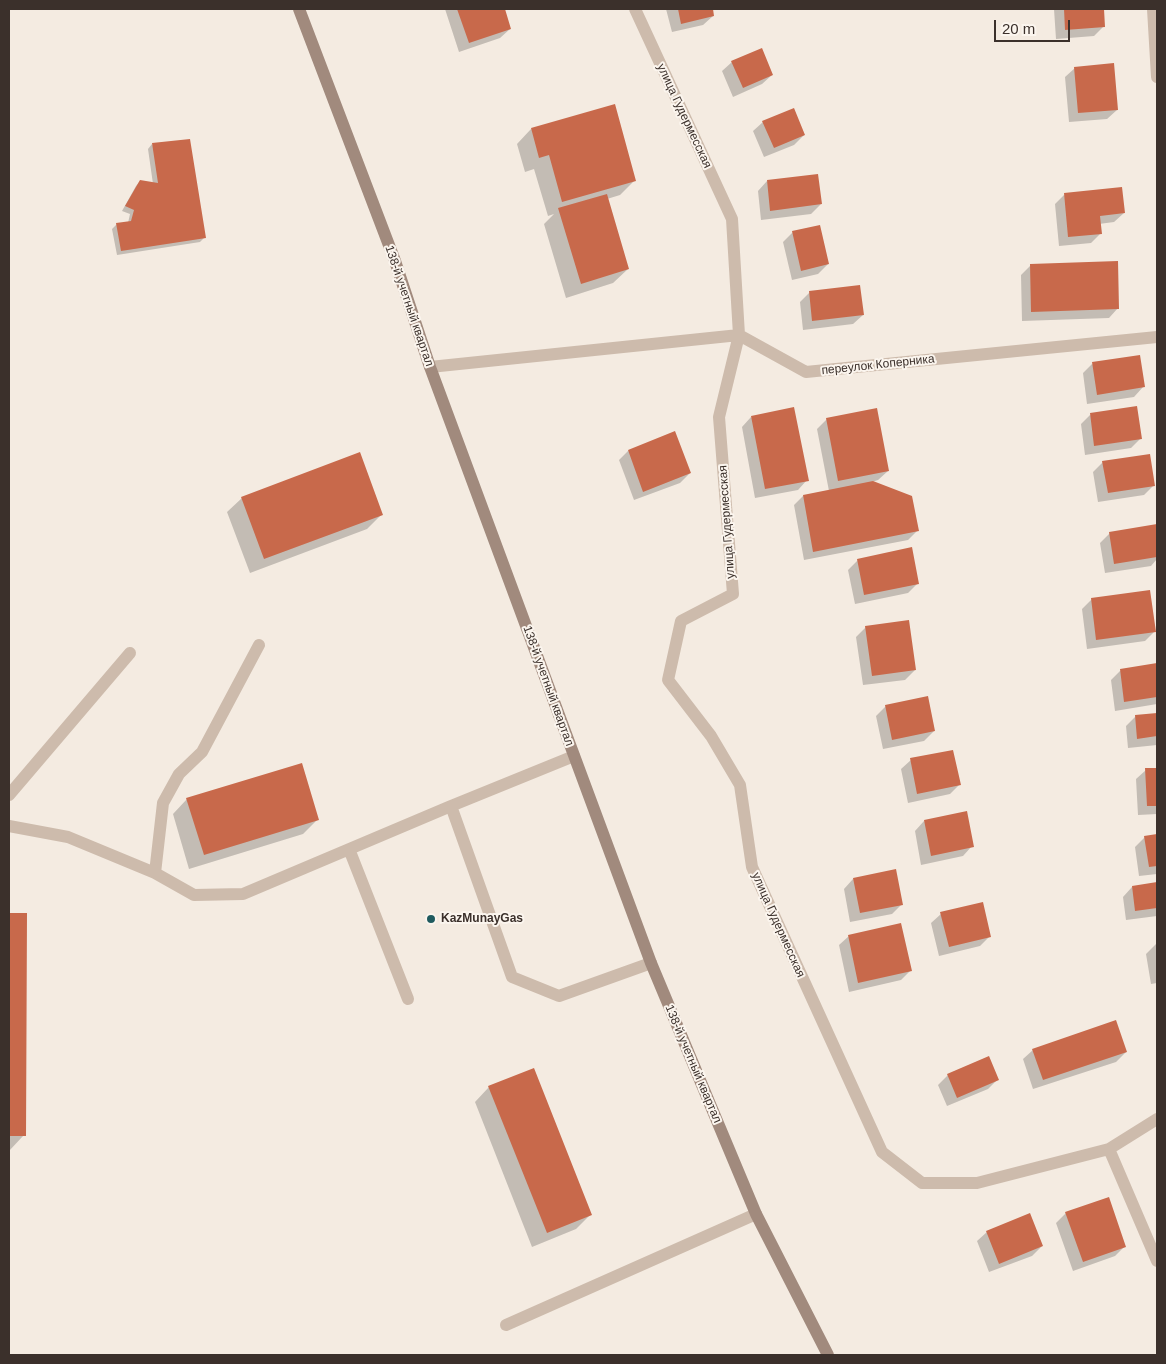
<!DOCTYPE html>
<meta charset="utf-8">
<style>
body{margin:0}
#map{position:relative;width:1166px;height:1364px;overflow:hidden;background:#f4ebe1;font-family:Arial,sans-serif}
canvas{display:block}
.frame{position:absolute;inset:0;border:10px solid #3b302b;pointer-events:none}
.scale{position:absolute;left:994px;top:20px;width:76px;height:22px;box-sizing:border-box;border:2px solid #3b302b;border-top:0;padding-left:6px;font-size:15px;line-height:18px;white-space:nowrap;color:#3b302b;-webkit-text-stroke:4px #fbf5ee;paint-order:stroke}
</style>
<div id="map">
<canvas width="1166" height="1364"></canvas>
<div class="frame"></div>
<div class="scale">20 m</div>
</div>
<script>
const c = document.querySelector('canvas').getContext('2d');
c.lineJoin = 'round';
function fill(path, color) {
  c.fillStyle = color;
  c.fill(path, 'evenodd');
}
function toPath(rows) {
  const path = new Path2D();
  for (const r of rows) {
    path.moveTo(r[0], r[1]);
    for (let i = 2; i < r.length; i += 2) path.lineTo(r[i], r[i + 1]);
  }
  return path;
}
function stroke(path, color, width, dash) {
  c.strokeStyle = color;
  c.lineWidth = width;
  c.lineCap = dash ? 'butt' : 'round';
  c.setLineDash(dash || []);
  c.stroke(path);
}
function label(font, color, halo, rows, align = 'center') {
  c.font = font + ' Arial,sans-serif';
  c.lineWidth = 4;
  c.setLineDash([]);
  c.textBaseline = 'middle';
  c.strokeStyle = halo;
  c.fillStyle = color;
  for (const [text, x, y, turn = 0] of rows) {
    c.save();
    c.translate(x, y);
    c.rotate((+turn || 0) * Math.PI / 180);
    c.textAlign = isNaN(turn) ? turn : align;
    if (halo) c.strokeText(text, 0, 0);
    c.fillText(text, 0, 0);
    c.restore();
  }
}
fill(toPath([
 [445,9,503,9,510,29,500,38,459,52],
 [666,9,712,9,713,16,703,25,672,32],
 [1054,9,1103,9,1104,26,1094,36,1056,39],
 [732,62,772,75,762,84,733,97,722,71],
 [1075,68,1117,110,1107,119,1069,122,1065,77],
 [763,122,804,135,794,145,764,157,753,131],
 [531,129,635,180,620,195,607,199,628,269,613,283,566,298,544,224,554,214,548,216,534,169,525,172,517,144],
 [152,144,204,238,200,242,117,255,112,229,117,224,128,223,130,214,122,211,136,186,140,181,153,184,148,149],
 [767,181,821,204,811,214,761,220,758,191],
 [1064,195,1124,213,1114,222,1099,224,1100,234,1091,243,1059,246,1055,204],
 [793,232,828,264,818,274,792,280,783,242],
 [1030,266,1118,308,1109,318,1022,321,1021,275],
 [810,292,863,315,853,324,803,330,800,302],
 [1092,364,1143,387,1134,397,1087,404,1083,373],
 [1090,415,1141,438,1131,448,1085,455,1081,424],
 [751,417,807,480,798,490,755,498,742,427],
 [827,419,888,471,878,480,872,482,918,530,908,540,804,560,794,505,803,496,829,491,817,429],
 [628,451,690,473,680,483,634,500,619,460],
 [1103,462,1154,485,1144,495,1098,502,1093,472],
 [242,498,381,515,367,529,250,573,227,512],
 [1156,526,1157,535,1157,559,1151,566,1105,573,1100,543,1110,533],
 [858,560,918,583,908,593,855,604,848,570],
 [1092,599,1154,632,1145,641,1087,649,1082,609],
 [866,627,915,670,905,680,863,685,856,637],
 [1157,665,1157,704,1115,711,1111,680,1120,671],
 [886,706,934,731,924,741,883,749,876,716],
 [1157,714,1157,745,1128,748,1126,726,1136,716],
 [911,760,959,785,950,794,908,803,901,769],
 [1157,769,1157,814,1138,815,1136,779,1146,770],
 [187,799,318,819,303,834,189,869,173,814],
 [924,821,972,846,963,856,921,865,915,831],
 [1157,835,1157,874,1139,876,1135,847,1145,837],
 [853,879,902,904,892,914,850,922,844,889],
 [1157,883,1157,916,1126,920,1123,897,1132,887],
 [9,914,26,915,24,1135,9,1151],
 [941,914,990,936,980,946,939,956,931,923],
 [849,936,910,971,901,980,849,992,839,945],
 [1156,944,1157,944,1157,983,1151,984,1146,954],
 [1033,1050,1126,1052,1116,1062,1033,1089,1023,1059],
 [948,1075,998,1079,988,1089,947,1106,938,1085],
 [489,1087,591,1214,576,1229,532,1247,475,1102],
 [1108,1198,1125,1246,1115,1256,1073,1271,1056,1223,1066,1213],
 [987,1232,1042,1246,1032,1256,989,1272,977,1241]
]), '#0003');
fill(toPath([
 [457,9,505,9,511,29,469,43],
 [678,9,713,9,714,16,681,24],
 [1064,9,1104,9,1105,27,1065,30],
 [762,48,773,75,743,88,731,61],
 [1114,63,1118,110,1078,113,1074,67],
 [615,104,636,181,562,202,549,155,539,158,531,128],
 [794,108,805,135,774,148,762,121],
 [190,139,206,238,121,251,116,223,131,221,134,210,125,206,140,180,158,183,152,143],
 [818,174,822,204,770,211,767,180],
 [1122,187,1125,213,1100,216,1102,234,1068,237,1064,193],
 [607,194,629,269,581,284,558,208],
 [820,225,829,264,801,271,792,231],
 [1118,261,1119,309,1031,312,1030,264],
 [860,285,864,315,812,321,809,291],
 [1140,355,1145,387,1097,395,1092,362],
 [1137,406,1142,439,1094,446,1090,413],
 [794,407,809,481,765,489,751,416],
 [877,408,889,471,838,481,826,418],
 [675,431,691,473,643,492,628,450],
 [360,452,383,515,264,559,241,497],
 [1150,454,1155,486,1108,493,1102,461],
 [873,481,912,496,919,531,813,552,803,495],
 [1157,524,1157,557,1114,564,1109,532],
 [912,547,919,584,864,595,857,559],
 [1150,590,1156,632,1096,640,1091,598],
 [909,620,916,670,872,676,865,626],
 [1157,663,1157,697,1124,702,1120,669],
 [928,696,935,731,892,740,885,705],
 [1157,713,1157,736,1137,739,1135,715],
 [953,750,961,785,917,794,910,758],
 [302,763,319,820,204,855,186,798],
 [1145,768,1157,768,1157,806,1147,806],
 [967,811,974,847,931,856,924,820],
 [1157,834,1157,866,1149,867,1144,836],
 [896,869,903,905,860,913,853,878],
 [1157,882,1157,908,1135,911,1132,886],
 [983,902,991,937,949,947,940,912],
 [9,913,27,913,26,1136,9,1136],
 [901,923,912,971,858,983,848,935],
 [1116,1020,1127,1052,1043,1080,1032,1049],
 [989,1056,999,1080,957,1098,947,1074],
 [534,1068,592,1215,547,1233,488,1086],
 [1109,1197,1126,1247,1083,1262,1065,1212],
 [1030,1213,1043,1246,999,1264,986,1231]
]), '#c8694b');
stroke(toPath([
 [574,756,451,806,512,977,559,996,651,963],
 [9,795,130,653],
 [9,826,68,837,155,873,194,895,243,894,451,806],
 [349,849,408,999],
 [155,873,163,803,179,774,202,752,259,645],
 [506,1325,756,1214]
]), '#cdbbac', 12);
stroke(toPath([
 [635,9,732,219,739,335,719,417,733,594,681,621,668,680,711,736,740,785,752,867,882,1152,922,1183,977,1183,1109,1149,1157,1261],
 [1153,9,1157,77],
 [430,367,739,335,806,372,1157,337],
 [1109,1149,1157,1119]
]), '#cdbbac', 12);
stroke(toPath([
 [299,9,395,261,430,367,651,963,756,1214,828,1355]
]), '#a18a7d', 12);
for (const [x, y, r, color] of [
 [431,919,5,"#1f5a5e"]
]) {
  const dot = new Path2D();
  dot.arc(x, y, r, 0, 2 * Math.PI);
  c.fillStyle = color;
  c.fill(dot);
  stroke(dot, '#fbf5ee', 2);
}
label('12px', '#3b302b', '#fbf5ee', [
 ["улица Гудермесская",684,116,65],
 ["138-й учетный квартал",409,306,71],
 ["переулок Коперника",878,365,-6],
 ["улица Гудермесская",727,522,-94],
 ["138-й учетный квартал",548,686,70],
 ["улица Гудермесская",778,925,66],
 ["138-й учетный квартал",693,1064,67]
]);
label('bold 12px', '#3b302b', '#fbf5ee', [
 ["KazMunayGas",441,919]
], 'left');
</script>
